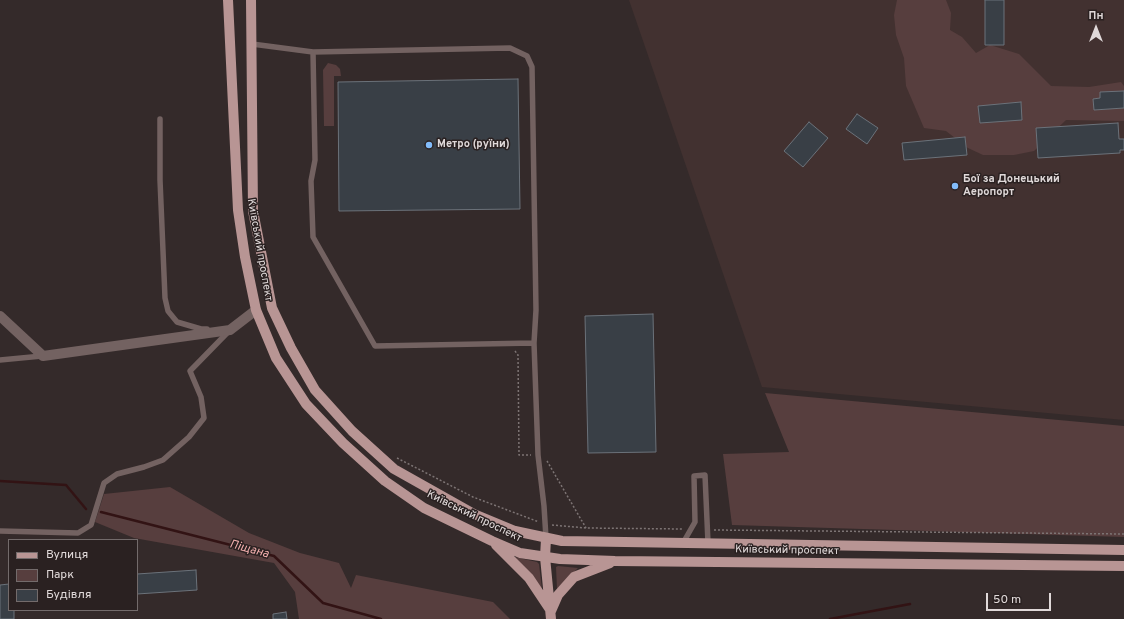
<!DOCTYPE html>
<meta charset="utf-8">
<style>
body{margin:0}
#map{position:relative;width:1124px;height:619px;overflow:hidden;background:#342a2a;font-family:Overpass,sans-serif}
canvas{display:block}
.legend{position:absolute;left:8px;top:539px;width:130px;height:72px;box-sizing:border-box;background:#2a2121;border:1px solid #736b6b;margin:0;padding:5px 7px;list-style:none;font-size:12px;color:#e0d9d9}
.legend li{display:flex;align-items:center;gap:8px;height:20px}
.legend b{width:20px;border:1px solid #736b6b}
.north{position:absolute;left:1076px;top:8px;width:40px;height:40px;-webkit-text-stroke:3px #2a2121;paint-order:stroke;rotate:0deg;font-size:11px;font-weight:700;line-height:16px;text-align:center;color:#e0d9d9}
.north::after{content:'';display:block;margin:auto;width:14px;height:18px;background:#e0d9d9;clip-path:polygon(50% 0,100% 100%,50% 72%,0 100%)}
.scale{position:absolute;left:986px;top:593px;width:65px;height:18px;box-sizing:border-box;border:2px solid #e0d9d9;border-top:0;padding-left:5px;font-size:12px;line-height:14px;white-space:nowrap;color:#e0d9d9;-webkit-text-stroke:3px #2a2121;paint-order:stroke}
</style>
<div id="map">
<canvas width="1124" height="619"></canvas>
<ul class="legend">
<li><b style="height:5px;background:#b89594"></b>Вулиця</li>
<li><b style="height:11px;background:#573e3e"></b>Парк</li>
<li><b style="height:11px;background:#393f46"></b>Будівля</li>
</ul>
<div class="north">Пн</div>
<div class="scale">50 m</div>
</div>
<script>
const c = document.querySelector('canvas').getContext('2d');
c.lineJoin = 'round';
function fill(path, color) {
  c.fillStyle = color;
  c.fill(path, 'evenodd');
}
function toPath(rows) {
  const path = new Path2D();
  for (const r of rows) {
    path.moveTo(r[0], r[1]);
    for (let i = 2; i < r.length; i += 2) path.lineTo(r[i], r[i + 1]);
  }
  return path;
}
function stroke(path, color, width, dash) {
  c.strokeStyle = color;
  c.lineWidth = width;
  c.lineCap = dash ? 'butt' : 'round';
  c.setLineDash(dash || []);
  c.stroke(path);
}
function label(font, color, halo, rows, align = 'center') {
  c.font = font + ' Overpass,sans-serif';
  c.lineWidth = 3;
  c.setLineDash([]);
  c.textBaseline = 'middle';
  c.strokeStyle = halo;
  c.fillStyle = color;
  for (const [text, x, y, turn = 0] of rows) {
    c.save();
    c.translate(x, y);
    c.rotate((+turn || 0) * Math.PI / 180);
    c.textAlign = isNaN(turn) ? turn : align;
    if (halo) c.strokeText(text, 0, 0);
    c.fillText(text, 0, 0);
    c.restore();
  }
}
fill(toPath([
 [629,0,1124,0,1124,420,762,387]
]), '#423130');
fill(toPath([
 [897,0,946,0,951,13,950,30,962,37,976,53,990,45,1019,54,1051,86,1089,87,1121,82,1124,86,1124,121,1066,120,1034,151,1014,155,983,155,968,148,946,131,924,128,906,86,904,58,896,35,894,15],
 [328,63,336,65,340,69,341,76,334,76,334,126,324,126,323,70],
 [765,393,1124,426,1124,537,732,525,723,454,789,452],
 [170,487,249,533,300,553,339,563,351,588,356,575,493,602,510,619,299,619,295,592,274,563,134,538,95,522,104,494],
 [515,557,537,562,539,564,542,589],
 [558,566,578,568,557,589,556,567]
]), '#573e3e');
stroke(toPath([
 [0,481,66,485,86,509],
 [101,512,274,556,323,603,381,619],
 [830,619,910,604]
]), '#321314', 2.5);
const building = toPath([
 [985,0,1004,0,1004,45,985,45,985,0],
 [518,79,520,209,339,211,338,82,518,79],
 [1124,91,1124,108,1094,110,1093,99,1100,98,1100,92,1124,91],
 [1021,102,1022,120,980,123,978,106,1021,102],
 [857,114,878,128,867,144,846,129,857,114],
 [809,122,828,138,803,167,784,151,809,122],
 [1118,123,1119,139,1124,139,1124,150,1120,150,1120,153,1038,158,1036,128,1118,123],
 [965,137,967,155,904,160,902,143,965,137],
 [653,314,656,452,588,453,585,316,653,314],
 [196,570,197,590,137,594,137,574,196,570],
 [9,584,9,610,14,610,14,619,0,619,0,585,9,584],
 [286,612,287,619,273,619,273,614,286,612]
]);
fill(building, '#393f46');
stroke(building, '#6b727a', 1);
stroke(toPath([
 [515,351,518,355,519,455,531,455],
 [397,458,473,497,539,522],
 [547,461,586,528],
 [552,525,586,528,682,529],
 [714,530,1124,534]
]), '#7d7474', 1.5, [2, 2]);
stroke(toPath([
 [252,44,313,52,510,48,527,56,532,67,536,310,534,343],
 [313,52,315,160,311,181,313,237,375,346,534,343,538,455,544,506,546,538],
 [160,119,160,180,165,298,168,311,177,322,201,329,207,329],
 [0,360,42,356],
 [0,531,78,533,91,525,104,483,117,474,144,467,163,460,189,437,204,418,201,397,190,371,230,330],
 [683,543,695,522,694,476,705,475,708,543]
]), '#736261', 5.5);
stroke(toPath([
 [0,316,43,356,230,330,256,310]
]), '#736261', 10);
stroke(toPath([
 [228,0,238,210,245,257,256,310,276,358,306,404,343,443,385,481,424,508,492,541,520,553,560,559,615,561,1124,566],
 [251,0,253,211,272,308,291,348,315,390,352,431,394,469,474,514,515,531,562,541,1124,550],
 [546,539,545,557,551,619],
 [496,545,529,578,551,611],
 [551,611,558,595,574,577,610,563]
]), '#b89594', 10);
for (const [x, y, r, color] of [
 [429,145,4,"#82bcfa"],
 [955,186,4,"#82bcfa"]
]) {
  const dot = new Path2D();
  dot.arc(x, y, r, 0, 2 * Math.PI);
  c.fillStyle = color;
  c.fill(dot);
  stroke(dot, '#2a2121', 1.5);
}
label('bold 11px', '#e0d9d9', '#2a2121', [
 ["Метро (руїни)",437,145],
 ["Бої за Донецький",963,180],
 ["Аеропорт",963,193]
], 'left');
label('11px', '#e0d9d9', '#2a2121', [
 ["Київський проспект",259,250,80],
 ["Київський проспект",474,517,26],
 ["Київський проспект",787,551,1]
]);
label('italic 12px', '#f0adac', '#2a2121', [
 ["Піщана",249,550,15]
]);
</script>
